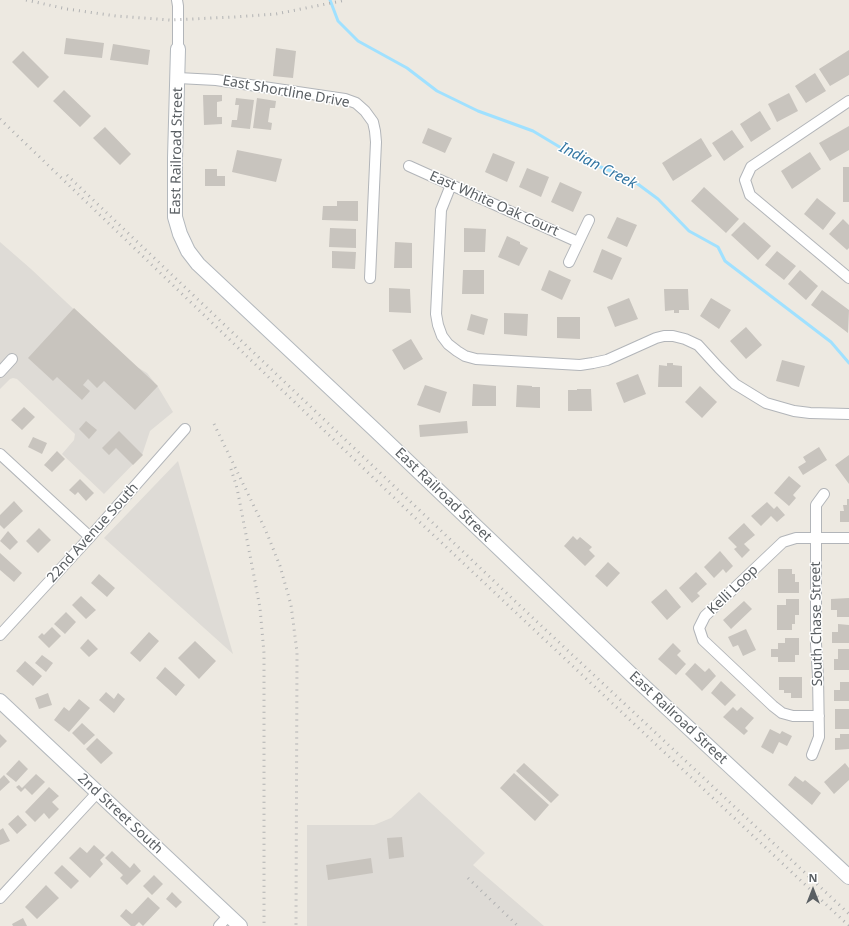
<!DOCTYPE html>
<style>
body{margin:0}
#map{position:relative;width:849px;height:926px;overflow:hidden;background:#ede9e1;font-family:"Noto Sans",sans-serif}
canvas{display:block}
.north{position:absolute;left:793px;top:870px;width:40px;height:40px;-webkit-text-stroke:3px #fff;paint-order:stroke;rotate:0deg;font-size:11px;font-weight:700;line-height:16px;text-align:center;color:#5a5f63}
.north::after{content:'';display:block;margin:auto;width:14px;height:18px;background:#5a5f63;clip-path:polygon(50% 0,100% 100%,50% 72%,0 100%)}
</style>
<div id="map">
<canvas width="849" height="926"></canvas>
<div class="north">N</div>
</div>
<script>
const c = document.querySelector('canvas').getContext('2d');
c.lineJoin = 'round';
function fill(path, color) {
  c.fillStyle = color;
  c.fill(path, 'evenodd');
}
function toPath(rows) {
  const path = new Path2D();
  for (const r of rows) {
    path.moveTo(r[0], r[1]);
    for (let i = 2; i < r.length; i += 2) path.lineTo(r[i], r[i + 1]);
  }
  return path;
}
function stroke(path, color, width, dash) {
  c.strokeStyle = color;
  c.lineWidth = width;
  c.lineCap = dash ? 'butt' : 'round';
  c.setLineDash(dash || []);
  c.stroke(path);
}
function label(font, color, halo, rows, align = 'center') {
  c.font = font + ' "Noto Sans",sans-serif';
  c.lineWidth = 3;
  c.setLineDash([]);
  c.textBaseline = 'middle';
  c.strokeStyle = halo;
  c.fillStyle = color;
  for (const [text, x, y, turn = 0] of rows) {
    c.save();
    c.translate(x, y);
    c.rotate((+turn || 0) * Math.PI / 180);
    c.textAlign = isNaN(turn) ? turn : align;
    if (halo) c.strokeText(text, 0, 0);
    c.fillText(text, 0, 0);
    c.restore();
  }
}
fill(toPath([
 [0,242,31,269,132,364,147,373,158,387,173,412,150,431,142,455,104,494,62,454,74,440,75,434,17,379,13,378,10,379,0,389],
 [178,461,233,654,104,538],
 [419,792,485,853,473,865,544,926,307,926,307,825,374,825,391,818]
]), '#dedbd6');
stroke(toPath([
 [330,0,338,21,358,41,407,68,437,91,478,111,533,131,578,158,631,179,658,199,689,231,718,247,725,261,831,342,849,363]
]), '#a0e1ff', 3);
fill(toPath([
 [66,38,104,43,102,58,64,54],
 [113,44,150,50,148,65,110,60],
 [276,48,296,51,293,78,273,76],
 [849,50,849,75,830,86,819,69],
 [23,51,49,77,38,88,12,62],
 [815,73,826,91,806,103,795,86],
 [64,90,91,116,80,127,53,101],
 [789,93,798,111,777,122,768,104],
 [203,95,222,95,222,101,217,102,217,117,222,117,222,124,204,125],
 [236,98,254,100,250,129,231,127,232,120,237,120,239,105,235,105],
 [257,98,276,101,275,108,270,108,268,122,272,123,271,130,253,128],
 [760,111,771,129,751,142,740,124],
 [849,126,849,150,830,161,819,143],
 [105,127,131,154,120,165,93,138],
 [428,128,452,138,445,153,422,143],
 [732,130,744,147,724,161,712,143],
 [701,138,712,156,673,181,662,163],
 [237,150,282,159,276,182,232,172],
 [810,152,821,169,792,189,781,171],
 [493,153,515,162,507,182,485,172],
 [843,167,849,167,849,202,843,202],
 [527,168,549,177,541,197,519,187],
 [205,169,217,169,217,176,225,176,225,186,205,186],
 [560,182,582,192,573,212,551,202],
 [704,187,739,219,726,233,691,201],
 [817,198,836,213,823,230,804,214],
 [337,201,358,201,358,221,322,220,323,206,337,206],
 [617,217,637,225,627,247,607,238],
 [843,219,849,225,849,248,847,250,829,234],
 [744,222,771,246,758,260,731,235],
 [330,228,356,229,356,248,329,247],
 [464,228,486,229,485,252,464,252],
 [507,236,520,242,520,244,528,248,519,266,498,257],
 [395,242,412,243,412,268,394,268],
 [602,249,622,258,612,280,593,272],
 [332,251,356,252,355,269,332,268],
 [777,251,796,266,784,280,765,265],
 [463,270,484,270,484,294,462,294],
 [549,270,571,280,562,300,541,290],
 [800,270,818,286,806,300,788,284],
 [389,288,410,289,411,313,389,312],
 [664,289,688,289,689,310,679,310,679,313,674,313,674,310,665,311],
 [822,290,849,310,848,333,811,305],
 [629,298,638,319,615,327,607,307],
 [711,298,731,310,719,329,700,316],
 [74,308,158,386,135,410,104,381,97,388,88,379,83,385,90,391,82,400,57,377,53,381,28,358],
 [504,313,528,314,527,336,504,334],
 [471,314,488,319,484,335,467,330],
 [557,317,580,317,580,339,557,338],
 [746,327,762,345,746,359,730,341],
 [411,339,423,359,404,370,392,350],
 [782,360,805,366,799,387,776,381],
 [667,363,673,363,673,365,682,366,682,387,658,387,659,365,667,366],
 [638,374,646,394,624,403,616,383],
 [473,384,496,386,496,406,472,406],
 [425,385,447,392,440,413,417,405],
 [517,385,532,386,532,387,540,387,540,408,516,407],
 [700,386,717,402,702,418,685,402],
 [577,389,591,389,592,411,568,411,568,390,577,390],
 [24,407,35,417,22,430,11,420],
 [86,421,97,430,89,439,79,429],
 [467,421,468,433,420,437,419,425],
 [119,431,143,455,133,465,116,448,109,455,102,448],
 [33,437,47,443,42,454,28,447],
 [819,447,827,460,803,475,798,467,806,462,803,457],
 [57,451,65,459,52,472,44,465],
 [849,455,849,484,835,465],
 [789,476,801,486,793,495,796,498,789,506,774,493],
 [80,479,94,493,86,501,78,492,75,495,69,490],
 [847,499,849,499,849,522,840,522,840,511,844,511,843,505,847,505],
 [14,501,23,511,4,529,0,525,0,515],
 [767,502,774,509,777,506,785,515,777,522,771,516,761,526,751,516],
 [744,523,755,535,744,544,750,550,742,558,734,549,737,547,728,538],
 [39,528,51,540,38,553,26,541],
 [8,531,18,542,10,550,0,541],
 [573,536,577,540,580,537,592,547,589,550,595,556,585,566,564,546],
 [720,551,733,566,726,573,723,569,714,578,704,567],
 [0,553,22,573,14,582,0,570],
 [608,562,620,573,607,587,595,576],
 [778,569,792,569,792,574,795,574,795,582,799,582,799,593,778,593],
 [696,572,707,584,697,593,700,596,692,603,679,588],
 [99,574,115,588,107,597,91,583],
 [666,589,681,607,667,620,651,602],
 [81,596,96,610,86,619,72,605],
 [849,598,849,617,837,617,837,610,831,610,831,599],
 [786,599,799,599,799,615,795,615,795,624,792,624,792,630,777,630,777,605,786,605],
 [744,601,752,609,731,629,723,620],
 [66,612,76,622,65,634,54,624],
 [838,624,849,625,849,643,832,643,832,632,838,632],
 [52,627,61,636,49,648,38,637,42,633,44,635],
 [746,629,756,650,743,656,738,645,733,647,728,637],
 [149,632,159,641,140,662,130,653],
 [785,638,799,638,799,655,795,655,795,662,778,662,778,657,771,657,771,649,778,649,778,643,785,643],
 [88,639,98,649,89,657,80,648],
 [195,641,216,661,199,679,178,658],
 [673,643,681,651,677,655,686,664,676,675,658,659],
 [838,649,849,649,849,670,834,670,834,659,838,659],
 [42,655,53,663,46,672,35,663],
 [25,661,42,676,33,686,16,671],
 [695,663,705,672,709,668,716,676,702,691,685,674],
 [165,667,185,685,176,696,156,678],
 [779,677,802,677,802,698,791,698,791,693,784,693,784,690,779,690],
 [721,681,736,695,725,706,711,693],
 [840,682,849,682,849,701,834,701,834,690,840,690],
 [106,692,114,699,118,693,125,699,114,713,99,700],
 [48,693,52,705,39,709,35,698],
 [79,699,90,708,69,732,54,720,64,707,69,711],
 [733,707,737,711,741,707,754,718,745,728,748,731,744,735,723,717],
 [835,709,849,709,849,729,835,729],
 [82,723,95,735,84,745,72,733],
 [770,729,780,734,782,731,792,736,787,746,779,742,773,754,761,747],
 [0,734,7,741,0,748],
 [840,734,849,734,849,749,835,750,835,738,840,738],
 [97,738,113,753,101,764,86,749],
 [19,760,28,769,16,782,6,774],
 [524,763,559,795,551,803,516,771],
 [845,763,849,768,849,780,834,794,824,782],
 [514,773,549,805,535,821,500,788],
 [36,774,45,782,32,795,25,788,21,792,16,787,19,785,22,788],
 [4,775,10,782,0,791,0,779],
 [795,776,803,782,805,780,821,793,812,805,788,785],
 [49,787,59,796,52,802,59,809,49,819,44,813,35,822,25,812],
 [18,815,27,825,17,834,8,824],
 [3,828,10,841,0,845,0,830],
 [402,837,404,857,389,859,387,838],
 [94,845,105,855,100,860,103,864,90,878,69,858,80,847,87,853],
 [112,851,130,868,134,863,141,871,127,885,120,878,123,875,105,858],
 [371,858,373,873,328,880,326,865],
 [62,865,79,881,71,889,54,873],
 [154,875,163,884,152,895,143,886],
 [46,885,59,898,37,919,25,907],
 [172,892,182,902,176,908,166,899],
 [148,897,160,908,143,926,139,922,135,926,131,926,120,916,126,909,132,914],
 [23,918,27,926,13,926,12,924]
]), '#c8c4be');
const street = toPath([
 [177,0,178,6,178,49],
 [178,78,216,80,345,99,356,103,365,111,373,122,375,131,376,142,370,278],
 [849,101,751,167,745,180,750,195,849,278],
 [409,166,578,242],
 [451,185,441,210,436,314,438,325,442,336,448,344,457,351,465,356,476,359,580,365,593,363,607,360,656,338,664,336,673,336,685,339,698,345,719,368,735,384,766,403,794,411,810,413,849,414],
 [569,262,589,220],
 [0,372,12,359],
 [0,454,90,537],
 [0,635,90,537,185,429],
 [819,716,793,716,782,713,773,706,703,640,699,628,705,616,783,542,796,538,849,538],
 [812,755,819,737,818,676,816,644,816,505,824,494],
 [0,898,97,793],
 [219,926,229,915]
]);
const secondary = toPath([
 [178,49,175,158,175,217,180,234,188,251,198,264,375,430,636,679,849,877],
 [0,701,240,926]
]);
stroke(street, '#b2b5b9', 12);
stroke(secondary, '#b3b8bd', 16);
stroke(street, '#fff', 10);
stroke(secondary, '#fff', 14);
stroke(toPath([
 [26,0,67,9,116,16,170,20,234,17,276,14,346,0],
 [0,119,409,512,849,926],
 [67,175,516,602,849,914],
 [214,424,266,531,280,566,291,605,297,652,296,926],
 [231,469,237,488,254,576,260,608,264,653,264,926],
 [468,878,518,926]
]), '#b1b2b3', 3, [1, 5]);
label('14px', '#5a5f63', '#fff', [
 ["East Shortline Drive",286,92,10],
 ["East Railroad Street",177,151,-89],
 ["East White Oak Court",494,204,24],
 ["East Railroad Street",443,495,44],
 ["22nd Avenue South",93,533,-48],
 ["Kelli Loop",733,590,-44],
 ["South Chase Street",817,624,-91],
 ["East Railroad Street",678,718,43],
 ["2nd Street South",120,814,43]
]);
label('italic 15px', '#3577a3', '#fff', [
 ["Indian Creek",598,166,27]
]);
</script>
